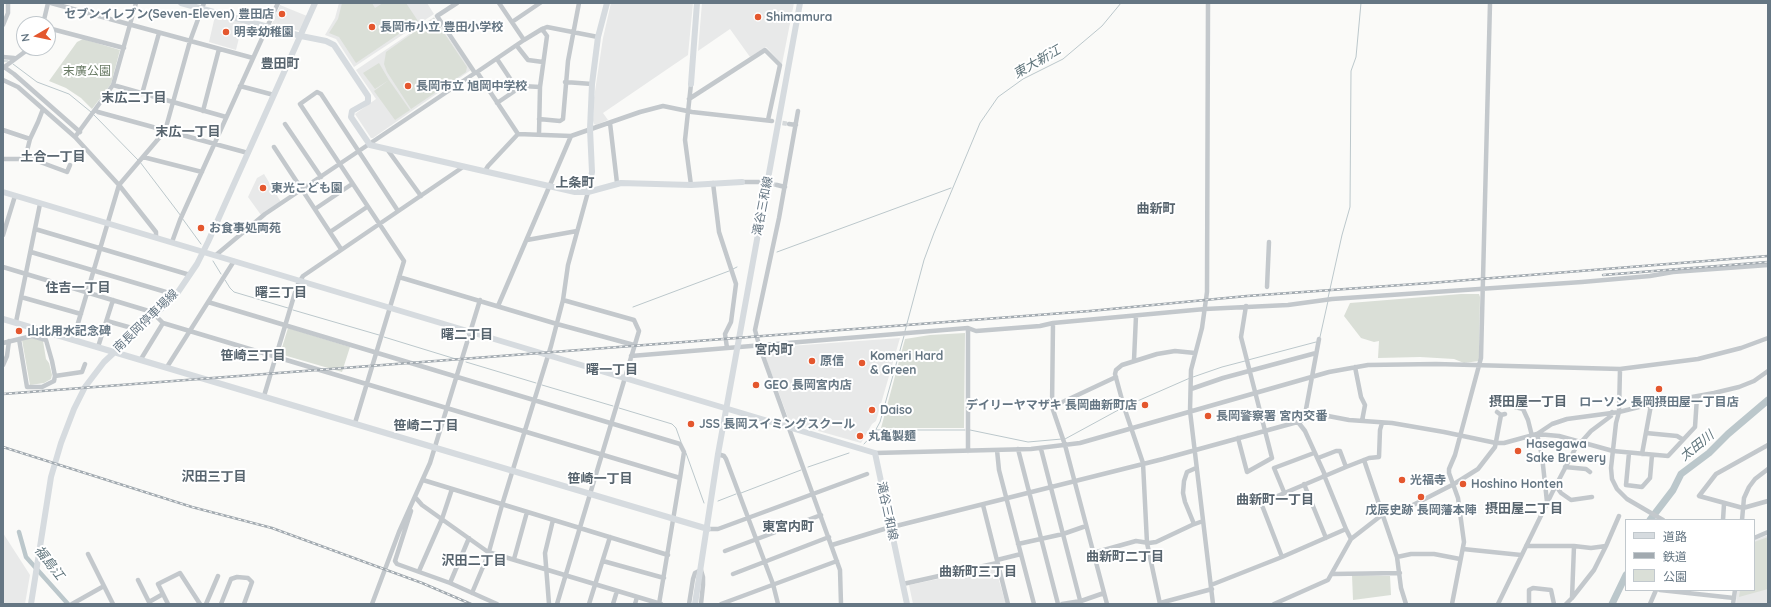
<!DOCTYPE html>
<meta charset="utf-8">
<style>
body{margin:0}
#map{position:relative;width:1771px;height:607px;overflow:hidden;background:#fafaf8;font-family:Quicksand,"Noto Sans JP",sans-serif}
canvas{display:block}
.frame{position:absolute;inset:0;border:4px solid #657683;pointer-events:none}
.legend{position:absolute;left:1625px;top:519px;width:130px;height:72px;box-sizing:border-box;background:#fff;border:1px solid #c1c8cd;margin:0;padding:5px 7px;list-style:none;font-size:12px;color:#657683}
.legend li{display:flex;align-items:center;gap:8px;height:20px}
.legend b{width:20px;border:1px solid #c1c8cd}
.north{position:absolute;left:16px;top:16px;width:40px;height:40px;box-sizing:border-box;background:#fff;border:1px solid #c1c8cd;border-radius:50%;rotate:261deg;font-size:11px;font-weight:700;line-height:16px;text-align:center;color:#657683}
.north::after{content:'';display:block;margin:auto;width:14px;height:18px;background:#e4572e;clip-path:polygon(50% 0,100% 100%,50% 72%,0 100%)}
</style>
<div id="map">
<canvas width="1771" height="607"></canvas>
<div class="frame"></div>
<ul class="legend">
<li><b style="height:5px;background:#d6dbdf"></b>道路</li>
<li><b style="height:5px;background:#a2aab0"></b>鉄道</li>
<li><b style="height:11px;background:#dadfd7"></b>公園</li>
</ul>
<div class="north">N</div>
</div>
<script>
const c = document.querySelector('canvas').getContext('2d');
c.lineJoin = 'round';
function fill(path, color) {
  c.fillStyle = color;
  c.fill(path, 'evenodd');
}
function toPath(rows) {
  const path = new Path2D();
  for (const r of rows) {
    path.moveTo(r[0], r[1]);
    for (let i = 2; i < r.length; i += 2) path.lineTo(r[i], r[i + 1]);
  }
  return path;
}
function stroke(path, color, width, dash) {
  c.strokeStyle = color;
  c.lineWidth = width;
  c.lineCap = dash ? 'butt' : 'round';
  c.setLineDash(dash || []);
  c.stroke(path);
}
function label(font, color, halo, rows, align = 'center') {
  c.font = font + ' Quicksand,"Noto Sans JP",sans-serif';
  c.lineWidth = 4;
  c.setLineDash([]);
  c.textBaseline = 'middle';
  c.strokeStyle = halo;
  c.fillStyle = color;
  for (const [text, x, y, turn = 0] of rows) {
    c.save();
    c.translate(x, y);
    c.rotate((+turn || 0) * Math.PI / 180);
    c.textAlign = isNaN(turn) ? turn : align;
    if (halo) c.strokeText(text, 0, 0);
    c.fillText(text, 0, 0);
    c.restore();
  }
}
fill(toPath([
 [339,3,427,3,434,14,354,67,336,39,325,35,335,18],
 [611,3,693,3,688,55,603,113,608,120,596,125,594,124,593,121,594,98,603,38],
 [702,3,794,3,782,64,766,47,750,57,730,29,698,51],
 [280,5,307,16,300,31,272,24],
 [215,16,243,22,236,50,209,42],
 [434,17,471,70,373,138,371,138,355,114,376,99,356,70],
 [264,174,281,202,261,215,248,197,257,178],
 [900,338,876,421,872,424,861,443,790,423,762,348],
 [3,533,30,575,25,604,3,604],
 [1768,535,1768,604,1736,604,1737,590,1754,590,1754,540],
 [995,567,1006,604,913,604,909,585]
]), '#e8e9e9');
fill(toPath([
 [342,3,372,3,375,8,383,3,406,3,418,21,356,63,339,37,329,33,338,19],
 [434,18,467,67,466,72,411,109,387,72,384,64,386,52],
 [83,39,120,50,111,84,92,109,81,98,66,88,49,81,77,42],
 [379,63,389,80,375,89,363,73],
 [389,80,410,110,395,120,374,91],
 [1461,294,1479,294,1480,297,1479,361,1464,363,1454,359,1420,357,1378,358,1379,341,1374,342,1361,338,1344,316,1350,303],
 [288,328,350,347,342,372,280,354],
 [965,333,964,428,881,428,905,339,930,335],
 [32,338,43,341,46,359,49,363,52,375,51,379,44,383,30,385,22,340],
 [1768,537,1768,589,1739,597,1740,590,1754,590,1754,542],
 [1352,575,1390,576,1391,595,1353,600]
]), '#dadfd7');
stroke(toPath([
 [3,61,8,61],
 [13,64,37,82,69,94,91,112],
 [94,115,138,160],
 [140,162,181,216],
 [182,218,201,244],
 [777,252,951,188],
 [213,261,221,274],
 [733,269,737,267],
 [225,280,230,288,234,292,288,308],
 [1328,298,1342,235,1350,207,1351,71,1356,57,1361,3],
 [633,307,729,271],
 [293,310,379,335],
 [905,331,924,260,934,233,980,123,998,97,1023,79,1063,59,1102,26,1121,3],
 [384,337,459,360],
 [1320,337,1328,301],
 [1248,360,1316,342],
 [466,362,536,383],
 [1193,377,1222,367,1245,361],
 [542,385,613,406],
 [1126,406,1190,378],
 [619,408,672,424,676,428,681,442],
 [876,430,965,430],
 [970,430,1028,442,1062,439],
 [1065,439,1122,408],
 [864,444,874,433,880,422,904,336],
 [686,453,704,503],
 [808,467,849,453],
 [741,493,801,470],
 [718,501,736,494]
]), '#bbc7cb', 1);
stroke(toPath([
 [19,532,26,557,68,604]
]), '#bbc7cb', 4.5);
stroke(toPath([
 [1650,520,1673,490,1681,474,1709,453,1728,434,1768,400],
 [1612,604,1626,575]
]), '#bbc7cb', 7);
stroke(toPath([
 [776,122,789,124],
 [760,182,777,185]
]), '#d5d9db', 4.5, [4.5, 2]);
stroke(toPath([
 [51,3,253,58],
 [499,3,524,40,542,29,547,27,598,37],
 [1208,3,1207,292,1202,328,1191,370,1190,411,1213,604],
 [512,22,540,3],
 [43,24,48,3],
 [3,25,8,13,8,3],
 [48,28,124,48],
 [517,46,528,60,543,62],
 [3,57,14,58],
 [497,59,517,89],
 [4,67,14,74,80,132],
 [3,68,30,48],
 [3,80,18,87,75,137,119,185,156,232,156,237],
 [565,82,592,84],
 [691,84,685,140,691,185],
 [113,85,226,117],
 [240,86,274,95],
 [142,94,159,33],
 [689,99,765,50,780,65,768,120],
 [497,103,522,86,540,87],
 [95,110,98,112,248,153],
 [203,111,219,49],
 [798,111,779,218,755,330,759,345,840,570,841,604],
 [539,119,560,121,563,119,568,61,579,3],
 [610,123,617,183],
 [285,124,321,177],
 [789,124,796,125],
 [3,130,30,139],
 [518,134,477,72,524,40],
 [539,134,540,87,547,36,542,29],
 [75,137,113,85,136,3],
 [274,147,341,249],
 [387,149,421,196],
 [143,157,202,172],
 [3,159,32,159,67,172,70,165],
 [25,159,30,139,38,122,43,109],
 [485,171,488,166,518,134,571,136,640,112,663,106,692,112,772,121],
 [742,182,760,182],
 [713,183,719,232,736,284,731,322,725,334,727,348],
 [777,185,785,187],
 [315,209,352,184],
 [35,229,190,275],
 [330,232,367,207],
 [3,235,15,196],
 [527,240,577,231],
 [172,242,180,220,278,3],
 [31,252,176,295],
 [216,255,265,214,475,73,437,16,457,3],
 [3,267,152,312,163,323,680,478],
 [399,277,557,324,634,345],
 [1267,287,1269,242],
 [21,297,81,314],
 [208,302,680,444,684,452,680,478,659,604],
 [498,306,571,136],
 [107,321,139,330],
 [16,322,40,204],
 [1053,323,1052,407,1065,445,1107,604],
 [73,340,119,185,165,131,190,41,204,3],
 [3,343,32,336,46,340,52,361,55,376,54,381,42,387,27,387,19,339],
 [98,347,113,300],
 [631,356,968,328,976,331,1040,326,1053,323,1205,309,1288,305,1332,299,1582,282,1650,276,1673,272,1768,265],
 [141,359,163,323],
 [1134,360,1136,316],
 [3,365,7,356,9,341],
 [167,367,234,261],
 [1355,367,1361,397,1365,405,1362,421],
 [1620,369,1619,412,1616,423,1611,468,1612,479,1617,489,1627,499,1663,520],
 [55,376,82,372,85,364],
 [1191,389,1223,378,1316,353],
 [264,396,297,286,303,276,463,167],
 [1052,407,1116,377],
 [1515,407,1523,409,1528,420,1532,436],
 [1497,412,1501,415,1505,414],
 [1304,420,1319,339],
 [1298,422,1305,431,1325,475],
 [355,423,404,261,300,104,317,92,321,94,398,211],
 [1646,433,1677,436,1682,439],
 [1537,434,1559,436,1613,451,1668,456,1695,427,1697,397],
 [1537,434,1542,456,1547,502],
 [1238,438,1247,472,1272,458,1241,337,1246,306],
 [1768,445,1716,474,1699,496,1743,508,1768,501],
 [1018,449,1058,604],
 [1041,449,1081,604],
 [997,450,999,470,1034,604],
 [968,451,968,328],
 [875,453,1031,449,1080,443,1329,372,1368,365,1436,364,1620,369,1698,359,1741,348,1768,338],
 [1629,453,1626,485,1642,487,1650,478,1652,455],
 [718,454,724,456,726,459,773,584,778,604],
 [1642,454,1651,405],
 [1318,458,1336,451,1340,451,1346,467],
 [1364,460,1397,557,1401,588,1406,604],
 [1565,467,1586,469,1590,472],
 [1324,475,1346,529,1351,539],
 [423,480,668,555],
 [1304,484,1326,538],
 [1556,486,1561,493,1571,500,1592,497],
 [1284,492,1274,468,1314,453],
 [1258,495,1282,557],
 [415,497,422,505,488,552,661,604],
 [1261,503,1346,467,1369,458,1379,457,1380,430,1382,423],
 [983,505,1008,604],
 [411,511,395,561,397,564,450,583,497,604],
 [1723,520,1724,504],
 [1742,520,1744,498,1749,487,1755,479,1768,469],
 [1194,524,1185,502,1183,493,1184,481,1187,472,1196,468],
 [708,529,718,529,867,474],
 [1754,538,1768,532],
 [1018,544,1063,534,1086,526],
 [832,545,884,529,1163,459,1312,418,1328,416,1349,420,1392,423,1444,432,1496,443,1504,443,1537,434,1552,424,1567,419,1619,412,1643,406,1714,393,1739,387,1754,381,1768,371],
 [1526,546,1574,546,1572,598,1566,604],
 [1606,546,1619,516],
 [1463,549,1521,555],
 [725,551,821,515],
 [1093,553,1136,541,1149,543,1156,542,1192,525,1203,521],
 [88,554,113,604],
 [1397,557,1411,554,1434,554,1460,559],
 [514,559,527,512],
 [997,560,1021,554],
 [603,561,664,578],
 [419,571,442,519,452,489],
 [733,574,829,537],
 [1332,574,1400,573],
 [138,580,149,602,163,594],
 [450,583,469,538],
 [903,584,997,563],
 [1211,585,1282,557,1346,529],
 [1660,590,1734,598],
 [472,593,488,555,502,505,551,346,563,300,568,265,588,192],
 [1572,598,1594,570,1606,546,1591,548,1574,546],
 [1160,603,1212,589],
 [72,604,104,586],
 [168,604,158,584,180,573,200,604],
 [206,604,218,576],
 [221,604,231,579,237,577,248,578,252,582,244,604],
 [372,604,399,532,430,463,480,300],
 [549,604,545,553,553,520],
 [557,604,639,331,634,320,563,300],
 [589,604,610,537],
 [613,604,617,591],
 [635,604,637,597],
 [689,604,693,579,695,573,701,570,703,577,703,585,701,604],
 [721,604,837,561],
 [1062,604,1081,601,1104,593],
 [1160,604,1147,543,1143,463,1124,407,1115,374,1116,370,1122,365,1157,354,1175,351,1195,353],
 [1274,604,1328,580,1351,539,1387,511,1413,505,1454,484,1478,469,1495,447,1501,415],
 [1452,604,1464,542,1458,498,1449,473,1449,469,1455,455,1481,358,1490,3],
 [1498,604,1552,493,1575,449,1591,431,1611,416,1612,412],
 [1529,604,1529,590,1533,588,1551,590,1554,604],
 [1650,604,1656,590],
 [1733,604,1735,590]
]), '#c3c8cc', 4.5);
stroke(toPath([
 [181,3,301,36,326,41,334,45,368,96,368,102,352,111,351,117,370,145,575,192,588,192,621,183,691,185,742,182],
 [691,84,697,3],
 [3,192,875,453,907,604],
 [588,192,592,172,590,129,592,84,598,37,607,3],
 [3,319,708,529],
 [31,604,51,477,61,443,74,409,85,387,104,362,176,295,197,264,208,242,315,3],
 [695,604,718,454,800,3]
]), '#d6dbdf', 6);
const rail = toPath([
 [1603,275,1768,262],
 [3,394,1090,311,1247,296,1430,283,1768,256],
 [3,447,192,507,272,528,422,583,471,604]
]);
stroke(rail, '#a2aab0', 2.5);
stroke(rail, '#fff', 1, [3]);
for (const [x, y, r, color] of [
 [282,14,4,"#e4572e"],
 [758,17,4,"#e4572e"],
 [372,27,4,"#e4572e"],
 [226,32,4,"#e4572e"],
 [408,86,4,"#e4572e"],
 [263,188,4,"#e4572e"],
 [201,228,4,"#e4572e"],
 [19,331,4,"#e4572e"],
 [812,361,4,"#e4572e"],
 [862,363,4,"#e4572e"],
 [756,385,4,"#e4572e"],
 [1659,389,4,"#e4572e"],
 [1145,405,4,"#e4572e"],
 [872,410,4,"#e4572e"],
 [1208,416,4,"#e4572e"],
 [691,424,4,"#e4572e"],
 [860,436,4,"#e4572e"],
 [1518,451,4,"#e4572e"],
 [1402,480,4,"#e4572e"],
 [1463,484,4,"#e4572e"],
 [1421,497,4,"#e4572e"]
]) {
  const dot = new Path2D();
  dot.arc(x, y, r, 0, 2 * Math.PI);
  c.fillStyle = color;
  c.fill(dot);
  stroke(dot, '#fff', 1.5);
}
label('bold 12px', '#657683', '#fff', [
 ["セブンイレブン(Seven-Eleven) 豊田店",274,14,"right"],
 ["Shimamura",766,17],
 ["長岡市小立 豊田小学校",380,27],
 ["明幸幼稚園",234,32],
 ["長岡市立 旭岡中学校",416,86],
 ["東光こども園",271,188],
 ["お食事処両苑",209,228],
 ["山北用水記念碑",27,331],
 ["Komeri Hard",870,356],
 ["& Green",870,370],
 ["原信",820,361],
 ["GEO 長岡宮内店",764,385],
 ["ローソン 長岡摂田屋一丁目店",1659,402,"center"],
 ["デイリーヤマザキ 長岡曲新町店",1137,405,"right"],
 ["Daiso",880,410],
 ["長岡警察署 宮内交番",1216,416],
 ["JSS 長岡スイミングスクール",699,424],
 ["丸亀製麺",868,436],
 ["Hasegawa",1526,444],
 ["Sake Brewery",1526,458],
 ["光福寺",1410,480],
 ["Hoshino Honten",1471,484],
 ["戊辰史跡 長岡藩本陣",1421,510,"center"]
], 'left');
label('12px', '#687a64', '#fff', [
 ["末廣公園",87,71]
]);
label('12px', '#657683', '#fff', [
 ["滝谷三和線",763,206,-79],
 ["南長岡停車場線",146,321,-44],
 ["滝谷三和線",887,511,78]
]);
label('italic 13px', '#60757c', '#fff', [
 ["東大新江",1037,62,-30],
 ["太田川",1697,446,-39],
 ["福島江",49,563,52]
]);
label('bold 13px', '#57646e', '#fff', [
 ["豊田町",280,64],
 ["末広二丁目",134,98],
 ["末広一丁目",188,132],
 ["土合一丁目",53,157],
 ["上条町",575,183],
 ["曲新町",1156,209],
 ["住吉一丁目",78,288],
 ["曙三丁目",281,293],
 ["曙二丁目",467,335],
 ["宮内町",774,350],
 ["笹崎三丁目",253,356],
 ["曙一丁目",612,370],
 ["摂田屋一丁目",1528,402],
 ["笹崎二丁目",426,426],
 ["沢田三丁目",214,477],
 ["笹崎一丁目",600,479],
 ["曲新町一丁目",1275,500],
 ["摂田屋二丁目",1524,509],
 ["東宮内町",788,527],
 ["曲新町二丁目",1125,557],
 ["沢田二丁目",474,561],
 ["曲新町三丁目",978,572]
]);
</script>
